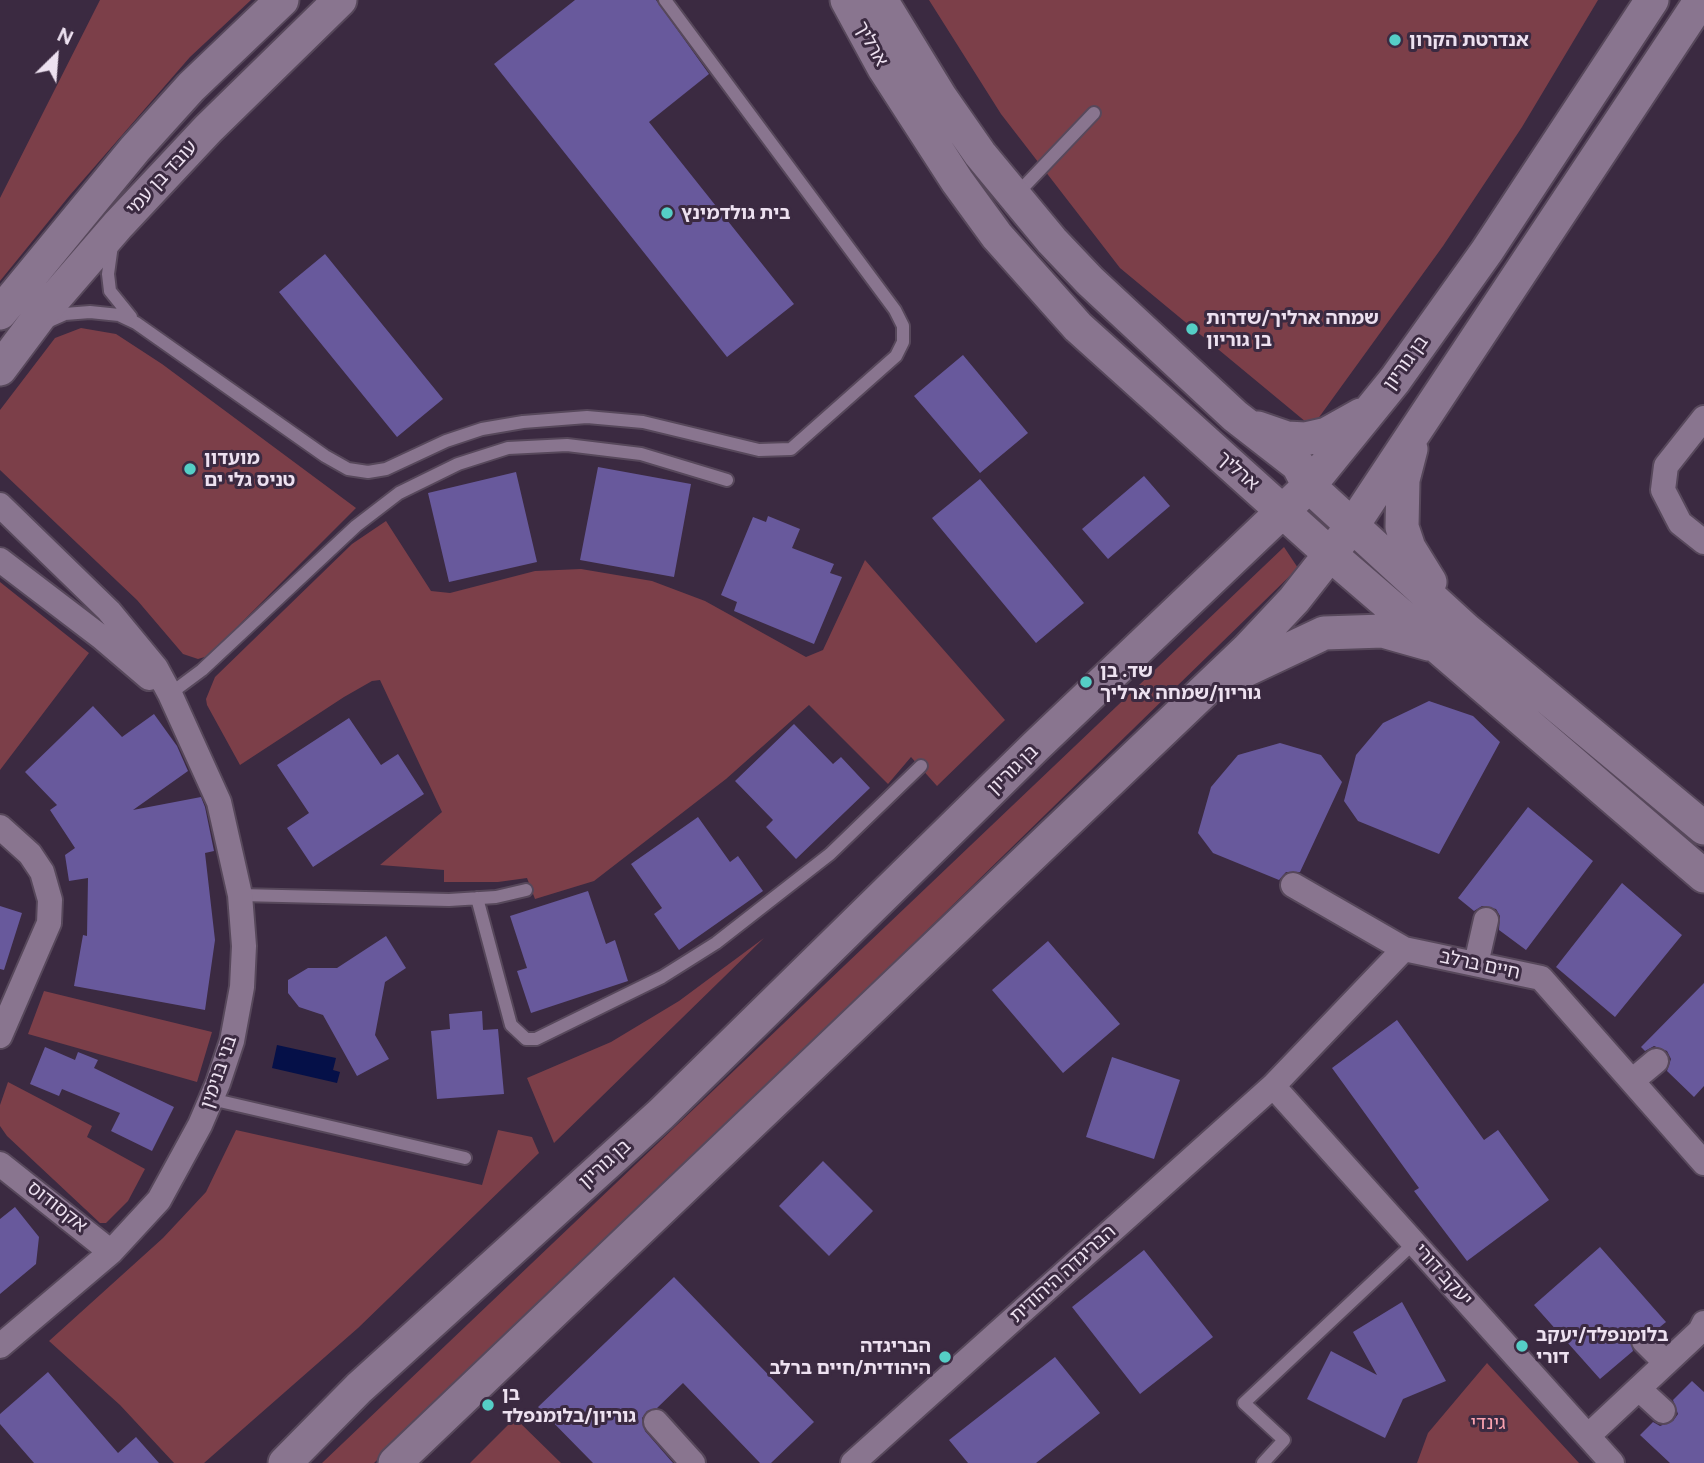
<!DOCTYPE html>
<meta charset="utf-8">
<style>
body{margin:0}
#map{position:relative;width:1704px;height:1463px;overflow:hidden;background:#3b2a41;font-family:Figtree,sans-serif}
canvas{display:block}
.north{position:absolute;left:21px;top:21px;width:70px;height:70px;-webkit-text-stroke:5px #3b2a41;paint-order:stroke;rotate:25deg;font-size:19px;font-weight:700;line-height:28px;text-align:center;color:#ede1f0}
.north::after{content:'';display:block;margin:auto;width:24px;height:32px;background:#ede1f0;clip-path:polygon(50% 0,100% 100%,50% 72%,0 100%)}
</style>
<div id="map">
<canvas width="1704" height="1463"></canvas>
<div class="north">N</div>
</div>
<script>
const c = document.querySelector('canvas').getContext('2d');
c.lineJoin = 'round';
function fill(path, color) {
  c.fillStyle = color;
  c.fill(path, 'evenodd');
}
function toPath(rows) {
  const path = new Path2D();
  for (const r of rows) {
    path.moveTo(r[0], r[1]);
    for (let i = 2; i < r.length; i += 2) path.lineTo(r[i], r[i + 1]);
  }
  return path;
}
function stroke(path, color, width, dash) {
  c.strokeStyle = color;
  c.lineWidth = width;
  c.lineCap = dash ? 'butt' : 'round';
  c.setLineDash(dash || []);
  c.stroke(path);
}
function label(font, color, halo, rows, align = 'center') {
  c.font = font + ' Figtree,"Noto Sans Hebrew",sans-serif';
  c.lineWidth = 6;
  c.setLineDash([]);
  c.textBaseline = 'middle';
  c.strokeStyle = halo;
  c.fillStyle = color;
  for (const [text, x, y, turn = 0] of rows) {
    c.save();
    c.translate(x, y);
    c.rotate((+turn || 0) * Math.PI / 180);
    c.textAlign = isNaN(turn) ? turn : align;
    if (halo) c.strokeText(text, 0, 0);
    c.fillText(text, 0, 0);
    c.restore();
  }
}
fill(toPath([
 [100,0,251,0,190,57,70,195,0,281,0,198],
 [929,0,1598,0,1522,127,1443,246,1312,427,1120,268,1001,114],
 [81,328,116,334,162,364,356,508,208,656,198,659,183,654,137,600,0,470,0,410,55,338],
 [386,521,431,591,450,593,535,571,581,569,652,581,705,601,806,657,823,650,865,560,1005,720,937,786,911,757,888,784,809,705,726,779,594,881,535,899,527,878,498,882,444,882,444,870,380,865,442,812,380,680,372,681,344,697,240,765,207,705,206,699,215,677,352,544],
 [1284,547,1298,568,590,1259,374,1463,322,1463],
 [0,582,89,653,0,770],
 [764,938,554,1143,527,1078,611,1042,679,1001],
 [44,991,212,1032,197,1082,28,1034],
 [8,1082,92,1126,87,1137,145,1169,128,1201,106,1223,100,1223,7,1136,0,1126,0,1105],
 [236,1130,482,1185,498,1130,532,1137,539,1153,358,1328,204,1463,174,1463,120,1405,49,1341,163,1238,206,1192],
 [1487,1363,1579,1463,1417,1463,1428,1433],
 [515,1418,561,1463,470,1463]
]), '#7c3f49');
fill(toPath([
 [277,1045,336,1058,333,1070,340,1072,337,1083,272,1068]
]), '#051048');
fill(toPath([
 [575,0,656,0,709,74,649,122,794,304,727,357,494,64],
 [325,254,443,399,397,437,279,292],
 [963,355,1028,433,980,473,914,396],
 [598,467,691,484,674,577,580,560],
 [516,472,537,562,449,582,428,493],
 [1144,476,1170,506,1108,559,1082,529],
 [980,479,1084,603,1036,643,932,518],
 [768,516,800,529,792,548,834,564,830,573,842,577,814,644,734,611,737,602,721,595,753,517,766,522],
 [1429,701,1473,716,1500,742,1439,854,1358,821,1344,801,1356,755,1383,723],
 [93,706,122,737,154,714,177,746,188,771,133,810,201,797,205,807,214,851,205,853,215,940,205,1010,74,986,83,935,87,936,88,878,69,881,65,855,75,848,50,810,57,805,25,772],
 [349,718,381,765,398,754,424,794,313,867,287,828,309,813,277,765],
 [794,724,833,764,841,757,870,788,796,859,766,827,773,820,735,781],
 [1280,743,1321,755,1342,782,1300,872,1286,872,1279,880,1213,853,1198,833,1211,787,1238,755],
 [1528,807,1593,861,1526,950,1499,930,1500,916,1496,909,1482,906,1474,911,1458,898],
 [698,817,730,862,738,856,763,891,679,950,654,914,662,908,631,864],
 [1622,883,1682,935,1615,1017,1556,967],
 [588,891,606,944,615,940,628,981,531,1013,517,971,527,968,510,916],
 [0,906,22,913,4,970,0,969],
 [386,936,406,968,385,982,375,1035,389,1059,357,1076,323,1015,299,1007,288,993,288,980,308,968,337,968],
 [1048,941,1120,1024,1063,1073,992,990],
 [1704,983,1704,1086,1694,1097,1667,1071,1671,1059,1667,1051,1654,1046,1645,1051,1641,1047],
 [482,1011,483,1030,498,1029,504,1094,437,1099,431,1031,450,1029,449,1014],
 [1397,1020,1484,1140,1498,1130,1549,1200,1467,1261,1414,1191,1419,1188,1332,1068],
 [45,1047,75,1060,78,1052,98,1060,94,1068,174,1107,152,1151,111,1131,120,1113,62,1089,59,1096,30,1084],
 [1112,1057,1180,1080,1154,1159,1086,1137],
 [823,1161,873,1211,829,1256,779,1206],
 [15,1207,39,1237,36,1264,0,1294,0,1219],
 [1600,1247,1666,1322,1655,1331,1647,1327,1634,1330,1630,1338,1633,1351,1600,1379,1534,1305],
 [1144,1250,1213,1337,1140,1394,1072,1307],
 [674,1277,814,1422,771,1463,760,1463,683,1383,657,1408,647,1411,642,1418,645,1431,673,1463,593,1463,538,1407],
 [1402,1302,1446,1381,1403,1399,1385,1438,1307,1399,1331,1351,1377,1375,1353,1332],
 [1055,1357,1100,1413,1036,1463,968,1463,949,1440],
 [48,1372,118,1453,136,1437,159,1463,34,1463,0,1424,0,1414],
 [1692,1381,1704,1392,1704,1463,1670,1463,1640,1435,1653,1422,1660,1426,1673,1421,1678,1414,1673,1400]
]), '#68599c');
const lane = toPath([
 [1015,196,1094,113],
 [112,245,108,274,110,291,131,317],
 [47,322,65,314,90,312,119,315,136,323,325,456,348,469,368,472,386,469,446,441,482,429,523,422,587,417,643,422,759,450,791,449,896,356,903,342,903,326,895,310,665,0],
 [167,696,202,670,356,526,399,493,458,464,508,448,567,445,641,454,727,480],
 [240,895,449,900,496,897,526,890],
 [477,898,511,1025,526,1039,536,1039,662,977,716,943,830,854,921,766],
 [211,1099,465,1158],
 [1263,1463,1284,1440,1244,1403,1414,1243]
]);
const street = toPath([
 [1704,418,1666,466,1663,490,1680,523,1704,542],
 [0,505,109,611,156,668,170,694,219,802,240,895,244,946,242,987,232,1041,218,1083,200,1125,159,1200,111,1252,0,1346],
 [0,560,101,637,149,678],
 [0,827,30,854,42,872,50,900,49,923,0,1036],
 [1293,885,1404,949],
 [1476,964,1486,920],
 [1632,1081,1656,1061],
 [1273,1086,1612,1463],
 [0,1164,111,1252],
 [1644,1341,1666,1363],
 [1639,1389,1663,1411],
 [656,1422,693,1463],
 [1588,1436,1700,1331,1704,1323],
 [853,1463,1273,1086,1404,949,1541,978,1704,1163]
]);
const secondary = toPath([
 [847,0,884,68,957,181,997,236,1078,327,1331,555,1704,876],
 [881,0,941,98,980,154,1052,241,1090,281,1235,416,1298,465,1309,486,1465,629,1704,828],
 [0,313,135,149,191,87,282,0],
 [0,369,42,313,118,225,208,129,340,0],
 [1258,428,1287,438,1305,439,1327,434,1361,415],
 [1411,449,1403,480,1402,527,1409,548,1430,582],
 [1235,675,1324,633,1383,631,1429,644],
 [285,1463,359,1388,661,1114,1035,747,1309,486,1395,380,1487,251,1652,0],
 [395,1463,1247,650,1294,600,1353,525,1701,0]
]);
stroke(lane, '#57485b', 16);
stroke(street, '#57485b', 28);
stroke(secondary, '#57485b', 37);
stroke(lane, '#89758f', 12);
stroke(street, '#89758f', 24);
stroke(secondary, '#89758f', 33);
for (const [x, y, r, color] of [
 [1395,40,7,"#55cec6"],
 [667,213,7,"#55cec6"],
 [1192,329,7,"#55cec6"],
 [190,469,7,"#55cec6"],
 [1086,682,7,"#55cec6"],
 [1522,1346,7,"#55cec6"],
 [945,1357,7,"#55cec6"],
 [488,1405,7,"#55cec6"]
]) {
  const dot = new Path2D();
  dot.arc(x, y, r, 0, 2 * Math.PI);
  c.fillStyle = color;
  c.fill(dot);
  stroke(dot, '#3b2a41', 2.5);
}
label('bold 19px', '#ede1f0', '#3b2a41', [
 ["אנדרטת הקרון",1409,40],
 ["בית גולדמינץ",681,213],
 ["שמחה ארליך/שדרות",1206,318],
 ["בן גוריון",1206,340],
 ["מועדון",204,458],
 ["טניס גלי ים",204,480],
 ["שד. בן",1100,671],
 ["גוריון/שמחה ארליך",1100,693],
 ["בלומנפלד/יעקב",1536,1335],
 ["דורי",1536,1357],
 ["הבריגדה",931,1346,"right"],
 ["היהודית/חיים ברלב",931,1368,"right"],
 ["בן",502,1394],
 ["גוריון/בלומנפלד",502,1416]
], 'left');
label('19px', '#ede1f0', '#3b2a41', [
 ["ארליך",871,44,61],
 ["עובד בן עמי",162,178,-47],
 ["בן גוריון",1406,363,-54],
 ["ארליך",1238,471,41],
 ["בן גוריון",1013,770,-44],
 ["חיים ברלב",1480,965,12],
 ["בני בנימין",219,1072,-71],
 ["בן גוריון",605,1164,-42],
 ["אקסודוס",57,1207,38],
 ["הבריגדה היהודית",1063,1274,-42],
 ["יעקב דורי",1443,1275,48]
]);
label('19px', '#fca3b0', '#3b2a41', [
 ["גינדי",1488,1423]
]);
</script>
